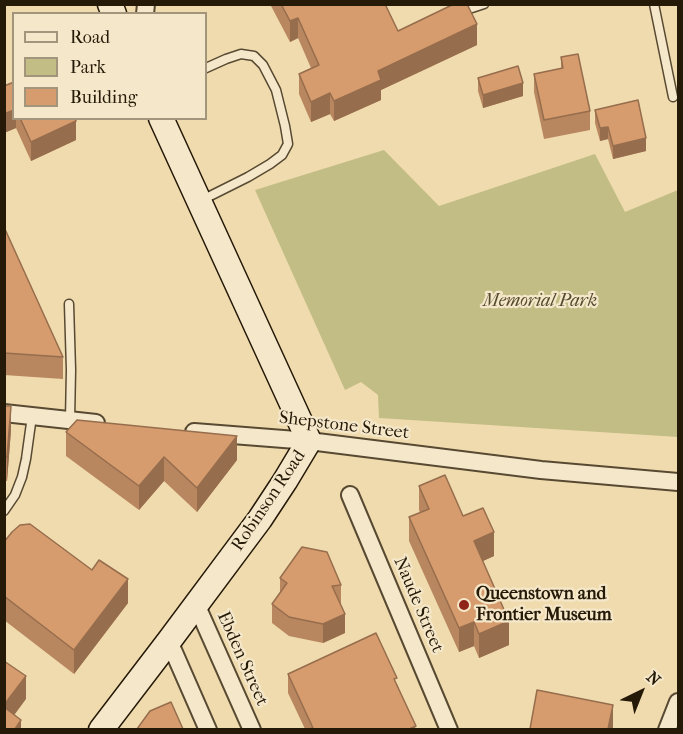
<!DOCTYPE html>
<style>
body{margin:0}
#map{position:relative;width:683px;height:734px;overflow:hidden;background:#f0dbae;font-family:"IM FELL French Canon",serif}
canvas{display:block}
.frame{position:absolute;inset:0;border:6px solid #251908;pointer-events:none}
.legend{position:absolute;left:12px;top:12px;width:195px;height:108px;box-sizing:border-box;background:#f5e8ca;border:2px solid #a2957c;margin:0;padding:8px 10px;list-style:none;font-size:18px;color:#251908}
.legend li{display:flex;align-items:center;gap:12px;height:30px}
.legend b{width:30px;border:2px solid #a2957c}
.north{position:absolute;left:611px;top:662px;width:60px;height:60px;-webkit-text-stroke:4px #f5e8ca;paint-order:stroke;rotate:43deg;font-size:16px;font-weight:700;line-height:24px;text-align:center;color:#251908}
.north::after{content:'';display:block;margin:auto;width:21px;height:27px;background:#251908;clip-path:polygon(50% 0,100% 100%,50% 72%,0 100%)}
</style>
<div id="map">
<canvas width="683" height="734"></canvas>
<div class="frame"></div>
<ul class="legend">
<li><b style="height:8px;background:#f5e8ca"></b>Road</li>
<li><b style="height:16px;background:#c2bd85"></b>Park</li>
<li><b style="height:16px;background:#d69c6e"></b>Building</li>
</ul>
<div class="north">N</div>
</div>
<script>
const c = document.querySelector('canvas').getContext('2d');
c.lineJoin = 'round';
function fill(path, color) {
  c.fillStyle = color;
  c.fill(path, 'evenodd');
}
function toPath(rows) {
  const path = new Path2D();
  for (const r of rows) {
    path.moveTo(r[0], r[1]);
    for (let i = 2; i < r.length; i += 2) path.lineTo(r[i], r[i + 1]);
  }
  return path;
}
function stroke(path, color, width, dash) {
  c.strokeStyle = color;
  c.lineWidth = width;
  c.lineCap = dash ? 'butt' : 'round';
  c.setLineDash(dash || []);
  c.stroke(path);
}
function label(font, color, halo, rows, align = 'center') {
  c.font = font + ' "IM FELL French Canon",serif';
  c.lineWidth = 4.5;
  c.setLineDash([]);
  c.textBaseline = 'middle';
  c.strokeStyle = halo;
  c.fillStyle = color;
  for (const [text, x, y, turn = 0] of rows) {
    c.save();
    c.translate(x, y);
    c.rotate((+turn || 0) * Math.PI / 180);
    c.textAlign = isNaN(turn) ? turn : align;
    if (halo) c.strokeText(text, 0, 0);
    c.fillText(text, 0, 0);
    c.restore();
  }
}
fill(toPath([
 [384,150,439,206,595,154,625,212,678,190,678,437,379,418,378,395,361,382,345,390,255,190]
]), '#c2bd85');
const lane = toPath([
 [654,4,673,97],
 [472,8,484,4],
 [200,201,248,177,270,164,282,155,288,144,285,126,276,90,263,65,254,56,241,54,226,59,206,68],
 [69,304,71,370,70,420],
 [4,511,15,495,22,477,26,459,32,416]
]);
const street = toPath([
 [145,14,146,4],
 [4,413,96,423],
 [194,432,309,441,541,470,678,482],
 [350,495,449,730],
 [196,604,252,730],
 [169,641,208,730],
 [667,730,678,702]
]);
const secondary = toPath([
 [110,4,114,14],
 [101,730,169,641,260,519,285,481,309,441,161,118]
]);
stroke(lane, '#584a32', 11);
stroke(street, '#584a32', 20);
stroke(secondary, '#251908', 27);
stroke(lane, '#f5e8ca', 8);
stroke(street, '#f5e8ca', 16);
stroke(secondary, '#f5e8ca', 24);
fill(toPath([
 [270,4,385,4,398,31,477,45,381,90,381,100,334,121,330,114,311,122,299,94,299,74,311,68,298,38,290,42],
 [561,57,590,111,590,130,544,139,534,92,534,74,561,68],
 [13,75,14,75,14,118,75,118,76,140,31,161,16,128,4,133,4,86,13,83],
 [478,78,523,96,483,108,478,91],
 [595,110,646,151,613,159,608,139,600,141,595,123],
 [4,227,63,357,63,379,4,375],
 [4,406,11,430,7,481,4,481],
 [66,432,237,460,197,512,164,481,139,510,66,456],
 [419,486,463,516,494,556,483,561,509,645,479,658,474,646,459,652,409,541,409,517,420,513,419,510],
 [4,542,128,603,74,674,4,620],
 [280,578,341,585,341,604,340,604,345,633,323,643,289,636,272,623,272,604,280,593],
 [288,674,397,684,416,729,305,729,288,693]
]), '#b8865f');
fill(toPath([
 [298,18,298,38,290,42,290,21],
 [477,24,477,45,381,90,381,100,334,121,334,101,378,71],
 [523,83,523,96,483,108,483,95],
 [330,93,330,114,311,122,311,102],
 [14,110,14,118,16,118,16,128,4,133,4,114],
 [76,121,76,140,31,161,31,142],
 [608,127,608,139,600,141,600,128],
 [646,138,646,151,613,159,613,146],
 [11,406,11,430,7,481,7,457],
 [237,436,237,460,197,512,197,488],
 [164,457,164,481,139,510,139,486],
 [494,532,494,556,474,565,474,541],
 [128,579,128,603,74,674,74,650],
 [345,614,345,633,323,643,323,624],
 [509,621,509,645,479,658,479,634],
 [474,622,474,646,459,652,459,628],
 [26,676,26,699,4,729,4,705],
 [613,705,613,729,608,729],
 [21,720,21,729,15,729]
]), '#966d4d');
const building = toPath([
 [281,4,385,4,398,31,454,4,467,4,477,24,378,71,381,80,334,101,330,93,311,102,299,74,319,65,298,18,290,21,281,4],
 [578,54,590,111,544,120,534,74,563,68,561,57,578,54],
 [518,66,523,83,483,95,478,78,518,66],
 [14,82,14,110,4,114,4,86,14,82],
 [638,100,646,138,613,146,608,127,600,128,595,110,638,100],
 [20,118,75,118,76,121,31,142,20,118],
 [4,227,63,357,4,353,4,227],
 [4,406,11,406,7,457,4,457,4,406],
 [77,420,237,436,197,488,164,457,139,486,66,432,77,420],
 [445,475,463,516,483,508,494,532,474,541,509,621,479,634,474,622,459,628,409,517,429,509,419,486,445,475],
 [30,524,92,570,99,560,128,579,74,650,4,596,4,542,12,532,20,525,30,524],
 [302,547,327,552,341,585,332,586,345,614,323,624,289,617,272,604,287,583,280,578,302,547],
 [376,633,397,678,394,679,416,726,409,729,309,729,313,728,288,674,376,633],
 [4,661,26,676,4,705,4,661],
 [537,690,613,705,608,729,530,729,537,690],
 [171,702,183,729,137,729,150,711,171,702],
 [4,707,21,720,15,729,4,729,4,707]
]);
fill(building, '#d69c6e');
stroke(building, '#966d4d', 1.5);
for (const [x, y, r, color] of [
 [464,605,6,"#8f2418"]
]) {
  const dot = new Path2D();
  dot.arc(x, y, r, 0, 2 * Math.PI);
  c.fillStyle = color;
  c.fill(dot);
  stroke(dot, '#f5e8ca', 2);
}
label('italic 18px', '#544a2e', '#f5e8ca', [
 ["Memorial Park",540,302]
]);
label('18px', '#251908', '#f5e8ca', [
 ["Shepstone Street",344,426,7],
 ["Robinson Road",269,501,-56],
 ["Naude Street",418,605,67],
 ["Ebden Street",242,659,66]
]);
label('bold 18px', '#251908', '#f5e8ca', [
 ["Queenstown and",476,595],
 ["Frontier Museum",476,616]
], 'left');
</script>
